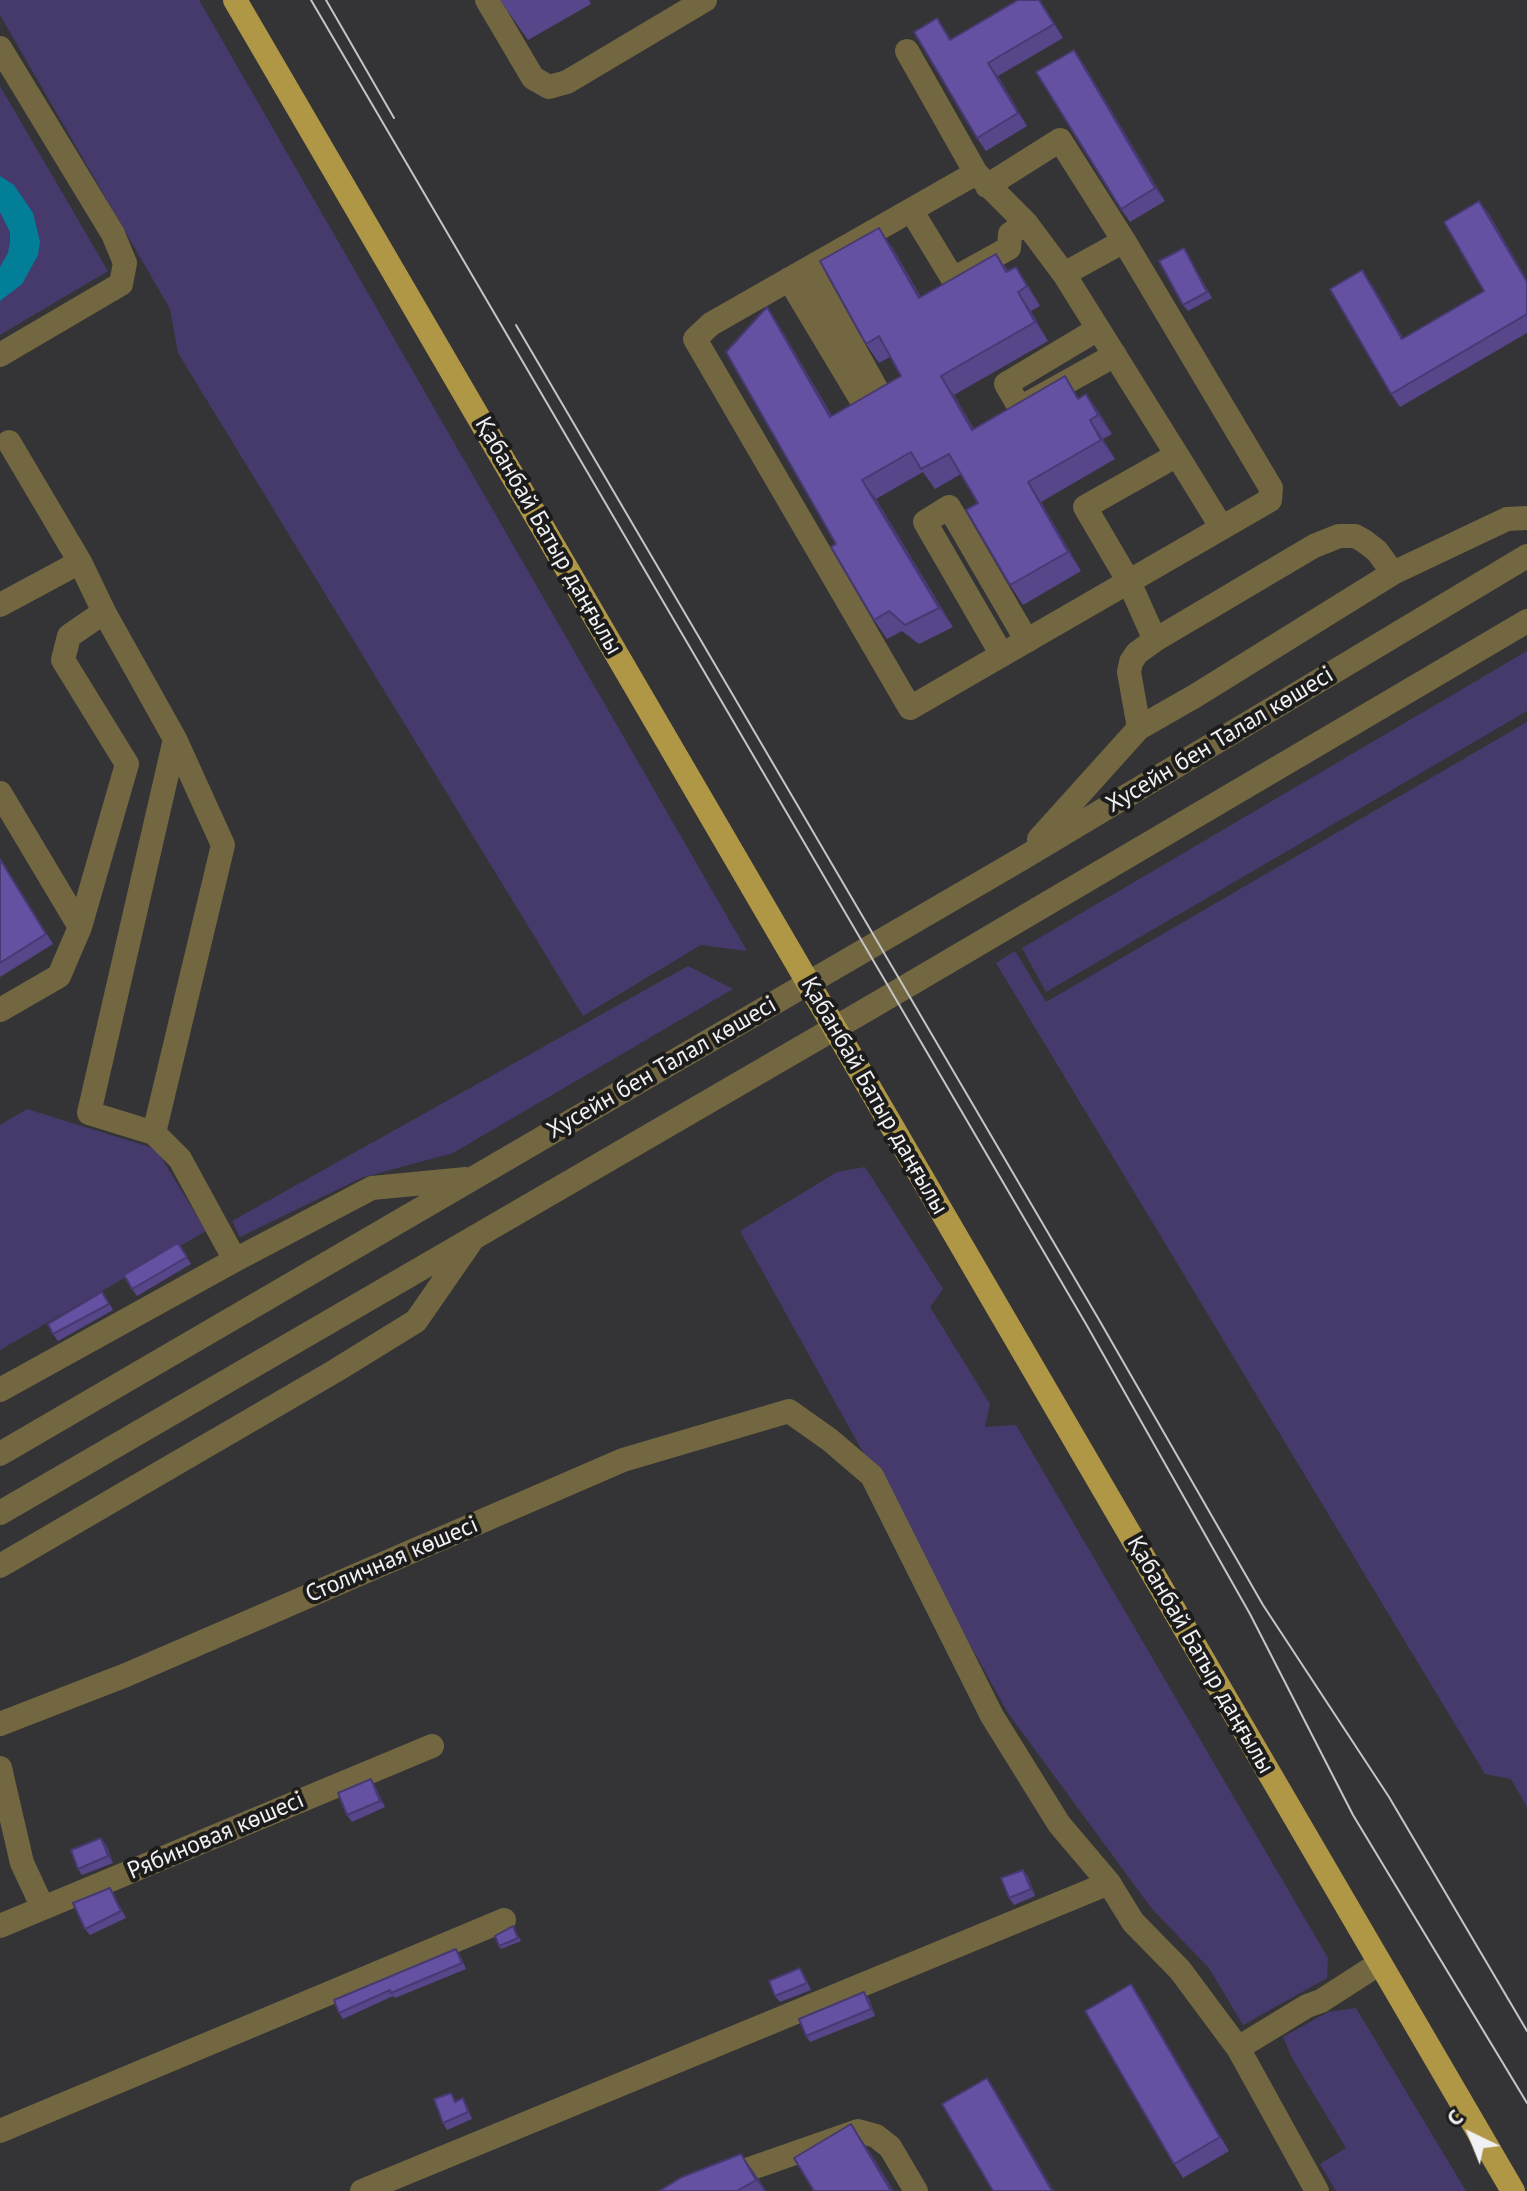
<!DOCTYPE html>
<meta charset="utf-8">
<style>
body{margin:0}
#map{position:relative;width:1527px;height:2191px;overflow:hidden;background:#343436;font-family:"PT Sans",sans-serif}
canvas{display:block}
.north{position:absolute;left:1431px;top:2095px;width:80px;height:80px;-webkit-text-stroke:6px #1c1c1d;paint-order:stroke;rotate:317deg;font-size:22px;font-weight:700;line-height:32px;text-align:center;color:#f1f0f2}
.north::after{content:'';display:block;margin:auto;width:28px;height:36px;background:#f1f0f2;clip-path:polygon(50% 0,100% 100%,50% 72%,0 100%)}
</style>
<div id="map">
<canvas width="1527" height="2191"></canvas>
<div class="north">С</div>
</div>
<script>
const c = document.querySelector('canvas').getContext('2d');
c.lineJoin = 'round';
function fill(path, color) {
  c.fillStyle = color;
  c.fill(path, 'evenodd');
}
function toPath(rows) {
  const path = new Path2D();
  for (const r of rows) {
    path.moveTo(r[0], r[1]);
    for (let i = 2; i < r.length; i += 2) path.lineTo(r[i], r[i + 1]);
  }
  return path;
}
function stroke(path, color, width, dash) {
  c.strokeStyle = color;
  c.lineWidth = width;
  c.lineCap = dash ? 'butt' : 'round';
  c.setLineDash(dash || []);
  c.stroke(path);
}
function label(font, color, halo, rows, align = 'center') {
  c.font = font + ' "PT Sans",sans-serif';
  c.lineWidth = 8;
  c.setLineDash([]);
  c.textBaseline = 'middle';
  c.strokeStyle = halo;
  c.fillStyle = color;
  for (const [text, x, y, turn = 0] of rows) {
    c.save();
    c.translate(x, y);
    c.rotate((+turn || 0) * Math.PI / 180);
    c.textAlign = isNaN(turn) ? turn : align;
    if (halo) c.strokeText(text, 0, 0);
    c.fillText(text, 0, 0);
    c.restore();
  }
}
fill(toPath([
 [0,0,199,0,747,951,701,945,583,1016,178,353,170,309,0,15],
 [0,86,108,271,0,335],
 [1527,651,1527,711,1046,992,1022,948],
 [1527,722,1527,1807,1511,1779,1485,1774,996,963,1015,951,1046,1002],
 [688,966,733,989,453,1153,361,1178,240,1237,232,1221],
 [27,1109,156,1149,206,1231,0,1350,0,1125],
 [865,1167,943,1289,930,1307,990,1404,985,1427,1016,1425,1328,1958,1327,1978,1243,2025,1209,1968,1152,1909,1008,1713,740,1231,837,1172],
 [1356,2008,1466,2191,1336,2191,1320,2164,1346,2148,1292,2058,1283,2037,1328,2012]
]), '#453a6b');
fill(toPath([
 [0,176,14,185,33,213,40,242,38,255,22,284,0,301,0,267,8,253,10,242,10,232,0,212]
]), '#037e99');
stroke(toPath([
 [487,0,533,78,549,87,567,82,705,0],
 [0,48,113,234,125,263,121,284,0,355],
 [907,51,976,173,1026,223,1064,274,1177,455],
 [976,173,711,324,695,339,910,708,1270,500,1271,488,1124,241,1064,274],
 [987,186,1060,140,1124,241],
 [911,210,953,279,1009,248,1010,234,1026,223],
 [789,279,861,399,877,390,809,268],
 [1098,329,1006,384,1020,408,1115,355],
 [9,442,80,562,104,612,175,739],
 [0,605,80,562],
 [1155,640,1129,582,1085,507,1177,455,1222,528],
 [1002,655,925,522,949,507,1027,641],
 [1139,728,1129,672,1131,662,1137,653,1155,640,1314,546,1339,536,1355,536,1364,541,1377,551,1393,573],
 [0,793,80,927,59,976,0,1010],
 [1039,839,1139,728,1195,696,1393,573,1507,519,1527,518],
 [80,927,127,764,63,660,69,636,104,612],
 [154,1133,89,1113,175,739,223,845,154,1133,180,1159,235,1260],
 [0,1390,235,1260,372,1188,466,1179],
 [0,1454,1023,858,1527,556],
 [0,1513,878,1003,1527,621],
 [0,1566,335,1371,416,1321,470,1243],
 [0,1724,126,1675,623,1460,789,1411,830,1440,872,1476,992,1716,1059,1824,1109,1883,1133,1922,1180,1970,1238,2048],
 [0,1768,22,1863,43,1908],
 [0,1926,432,1746],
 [0,2131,504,1920],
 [362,2191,1109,1883],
 [696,2191,735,2174,858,2131,876,2136,890,2147,916,2191],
 [1317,2191,1238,2048,1307,2006,1321,2001,1380,1963]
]), '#726741', 24);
stroke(toPath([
 [235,0,1513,2191]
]), '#af9746', 24);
stroke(toPath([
 [311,0,1086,1324,1250,1614,1353,1815,1527,2103],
 [326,0,394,118],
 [516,325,1098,1318,1263,1605,1389,1797,1527,2031]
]), '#c5c4c6', 2);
fill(toPath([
 [500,0,589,0,591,4,528,40],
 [1018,0,1040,0,1063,38,998,76,1027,126,986,151,977,138,946,31,951,40],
 [1083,63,1165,201,1130,222,1121,209],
 [1479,201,1489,214,1527,280,1527,333,1400,407,1391,394,1371,283,1403,338,1484,291],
 [892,247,921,297,996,254,1008,271,1016,267,1029,287,1040,306,1031,311,1048,341,954,395,974,429,1080,398,1086,394,1112,434,1103,439,1115,459,1041,502,1081,571,1023,605,1010,585,978,503,961,474,935,489,923,472,876,499,953,627,919,644,902,631,887,639,874,620,836,544,780,327,832,416,901,376,890,357,879,363,866,344],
 [1184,248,1212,298,1188,311,1183,305],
 [0,858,53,944,0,977],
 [178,1243,191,1264,137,1296,132,1289],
 [107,1299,113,1310,58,1341,53,1334],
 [371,1779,375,1786,385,1807,352,1822,347,1815],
 [106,1844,113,1863,82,1875,78,1869],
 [1028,1876,1035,1896,1014,1905,1009,1898],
 [114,1895,126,1918,90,1935,85,1929],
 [513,1926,521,1941,501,1949,499,1946],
 [456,1949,460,1955,466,1969,395,1998,393,1996,343,2019,339,2013],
 [804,1975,811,1990,780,2002,775,1996],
 [1140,1997,1229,2151,1183,2178,1174,2164],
 [869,1998,875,2016,810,2042,806,2036],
 [457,2101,467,2105,472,2119,447,2130,443,2123],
 [741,2154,766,2191,659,2191]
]), '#57468a');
fill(toPath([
 [1039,0,1040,0,1063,38,1054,24],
 [1074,50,1083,63,1165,201,1155,188],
 [988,63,998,76,1027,126,1018,113],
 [1479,201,1489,214,1527,280,1527,282],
 [879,228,892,247,932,317,919,298],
 [1016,267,1029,287,1040,306,1027,286],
 [1362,270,1371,283,1411,352,1402,339],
 [1018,292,1031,311,1048,341,1035,322],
 [767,307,780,327,843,436,830,417],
 [941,376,954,395,985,449,972,430],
 [1086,394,1100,413,1112,434,1098,415],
 [1090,420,1103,439,1115,459,1101,440],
 [862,480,876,499,953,627,939,608],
 [1028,482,1041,502,1081,571,1068,552],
 [371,1779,375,1786,385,1807,380,1801],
 [101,1838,106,1844,113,1863,108,1856],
 [1023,1870,1028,1876,1035,1896,1031,1889],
 [1131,1984,1140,1997,1229,2151,1220,2137],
 [864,1992,869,1998,875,2016,871,2009],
 [987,2078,996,2091,1054,2191,1052,2191],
 [463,2098,467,2105,472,2119,468,2112],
 [851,2124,870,2152,894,2191,891,2191],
 [741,2154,760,2181,766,2191,764,2191,756,2180]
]), '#473971');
const building = toPath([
 [1018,0,1039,0,1054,24,988,63,1018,113,977,138,914,32,937,18,950,40,1018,0],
 [1074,50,1155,188,1121,209,1036,72,1074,50],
 [1479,201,1527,282,1527,314,1391,394,1330,289,1362,270,1402,339,1484,291,1444,222,1479,201],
 [879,228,919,298,996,254,1006,272,1016,267,1027,286,1018,292,1035,322,941,376,972,430,1065,376,1078,399,1086,394,1098,415,1090,420,1101,440,1028,482,1068,552,1010,585,966,510,978,503,949,454,921,469,911,452,862,480,939,608,905,625,889,611,874,620,831,547,836,544,726,352,767,307,830,417,901,376,879,336,866,344,820,261,879,228],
 [1184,248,1207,292,1183,305,1159,261,1184,248],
 [0,859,46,934,0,963,0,859],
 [178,1243,187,1257,132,1289,124,1275,178,1243],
 [102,1292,109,1304,53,1334,48,1324,102,1292],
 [371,1779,380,1801,347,1815,338,1793,371,1779],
 [101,1838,108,1856,78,1869,71,1850,101,1838],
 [1023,1870,1031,1889,1009,1898,1001,1878,1023,1870],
 [110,1888,121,1911,85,1929,73,1903,110,1888],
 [513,1926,518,1938,499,1946,495,1936,513,1926],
 [456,1949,462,1963,391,1993,390,1990,339,2013,334,2000,456,1949],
 [800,1968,807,1983,775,1996,769,1981,800,1968],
 [1131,1984,1220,2137,1174,2164,1085,2011,1131,1984],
 [864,1992,871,2009,806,2036,799,2019,864,1992],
 [987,2078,1052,2191,993,2191,942,2104,987,2078],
 [451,2093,455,2102,463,2098,468,2112,443,2123,434,2099,451,2093],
 [851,2124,891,2191,814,2191,794,2158,851,2124],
 [741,2154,756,2180,737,2191,659,2191,682,2177,741,2154]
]);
fill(building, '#6551a1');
stroke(building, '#473971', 2);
label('24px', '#f1f0f2', '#1c1c1d', [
 ["Қабанбай Батыр даңғылы",548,536,60],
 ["Хусейн бен Талал көшесі",1220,740,-31],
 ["Хусейн бен Талал көшесі",662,1068,-30],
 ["Қабанбай Батыр даңғылы",874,1096,60],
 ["Столичная көшесі",392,1560,-23],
 ["Қабанбай Батыр даңғылы",1200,1655,60],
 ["Рябиновая көшесі",216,1836,-23]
]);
</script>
